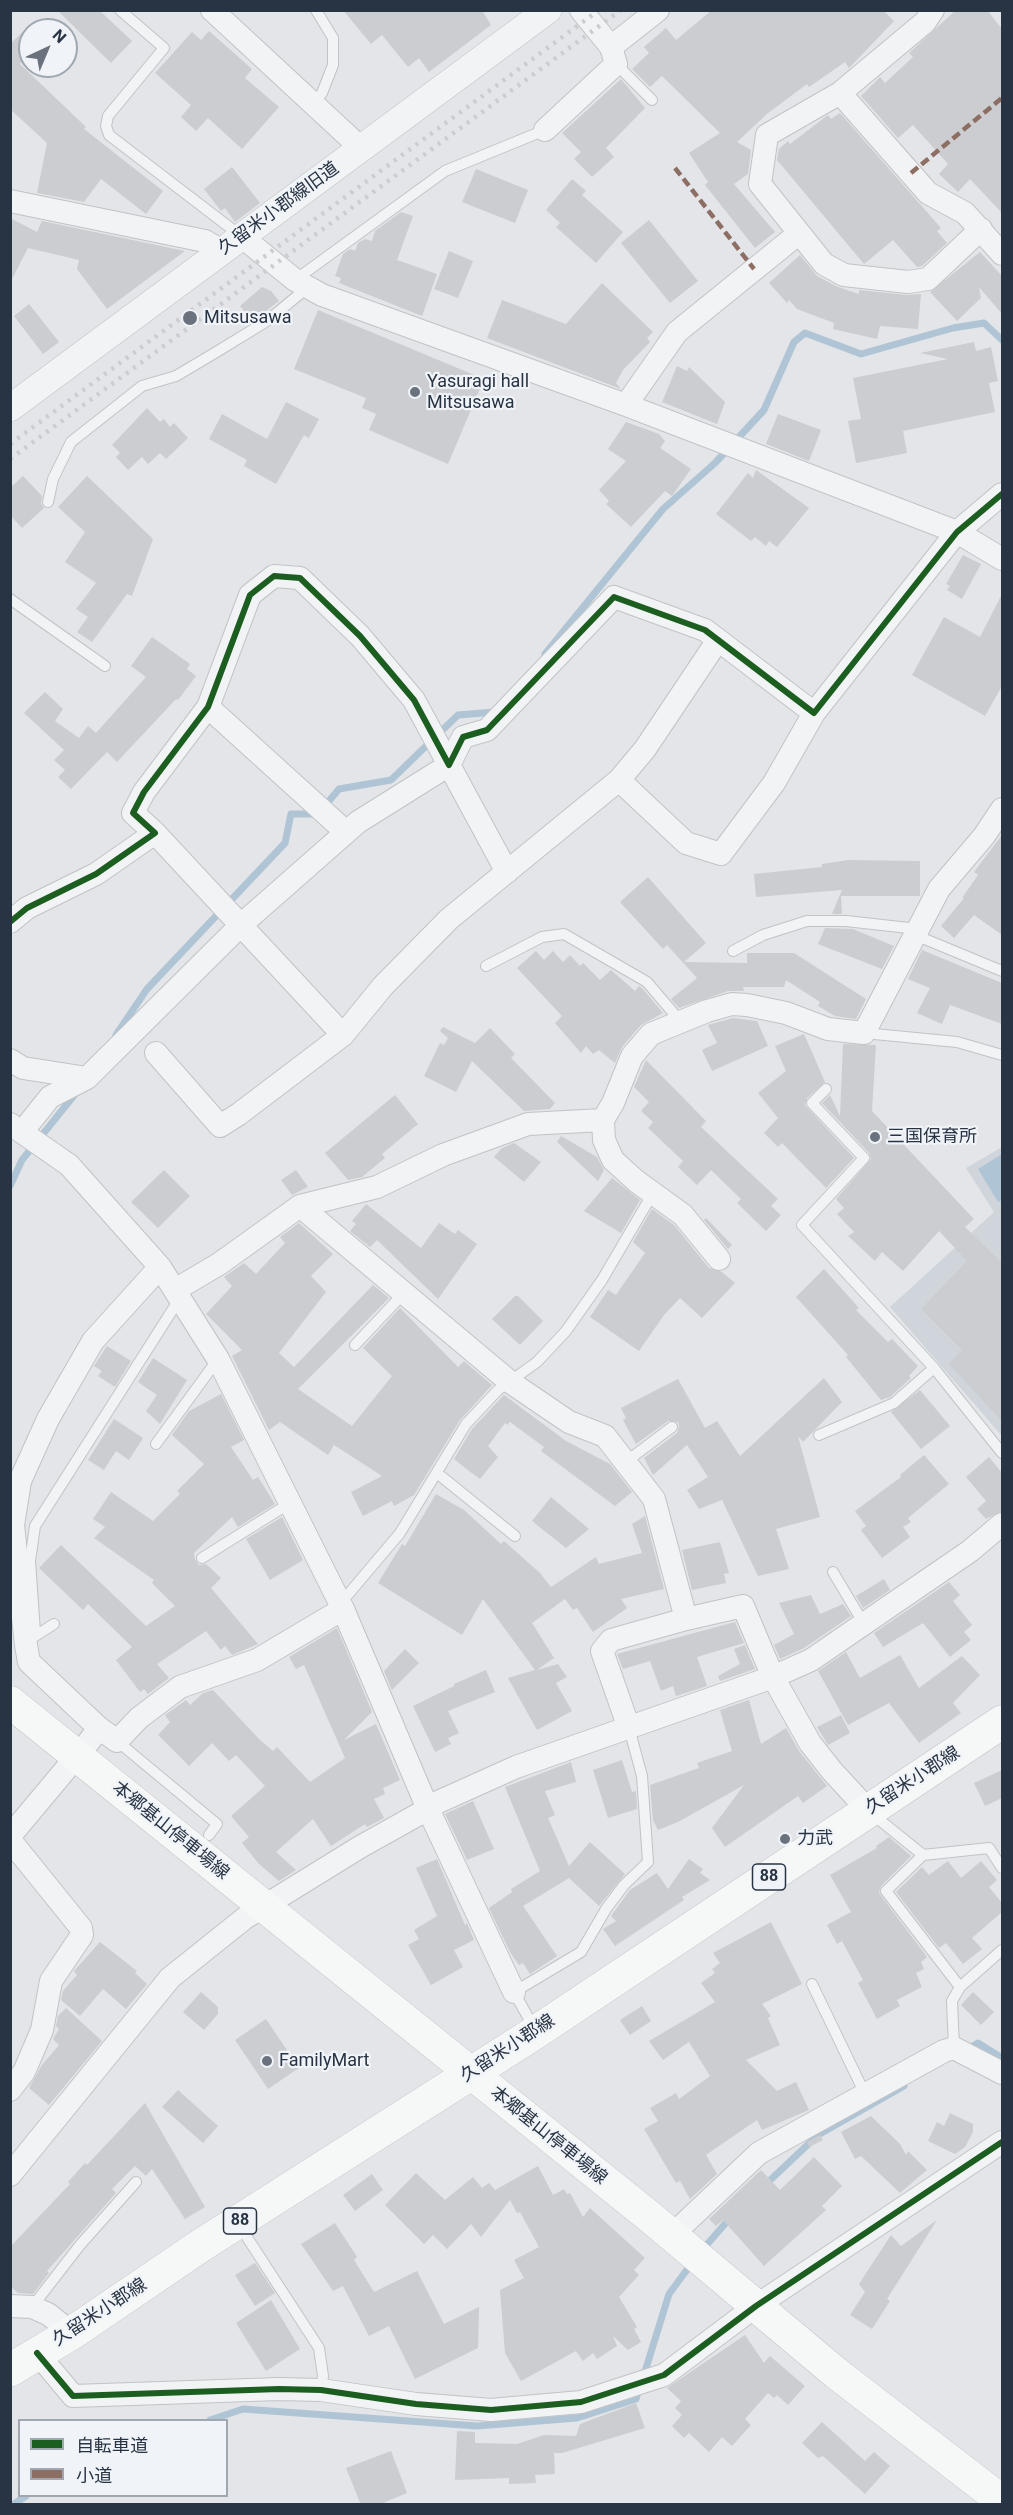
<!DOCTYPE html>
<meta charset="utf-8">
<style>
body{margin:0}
#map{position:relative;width:1013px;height:2515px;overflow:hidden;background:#e3e5e8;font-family:Roboto,"Noto Sans JP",sans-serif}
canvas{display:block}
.frame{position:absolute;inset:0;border:12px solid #283443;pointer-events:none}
.legend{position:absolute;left:18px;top:2419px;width:210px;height:78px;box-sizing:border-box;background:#f0f4f8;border:2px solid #a0a7b0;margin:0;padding:8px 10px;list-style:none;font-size:18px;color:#283443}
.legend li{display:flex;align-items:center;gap:12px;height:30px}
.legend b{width:30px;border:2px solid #a0a7b0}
.north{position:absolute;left:18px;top:18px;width:60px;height:60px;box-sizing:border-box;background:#f0f4f8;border:2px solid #a0a7b0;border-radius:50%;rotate:44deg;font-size:16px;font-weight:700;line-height:24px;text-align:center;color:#283443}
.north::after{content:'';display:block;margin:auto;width:21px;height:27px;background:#69727d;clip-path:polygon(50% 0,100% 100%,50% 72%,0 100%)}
</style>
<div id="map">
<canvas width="1013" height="2515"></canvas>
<div class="frame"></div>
<ul class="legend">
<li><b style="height:8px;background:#1b5e20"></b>自転車道</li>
<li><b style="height:8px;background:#8d6e63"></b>小道</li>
</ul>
<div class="north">N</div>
</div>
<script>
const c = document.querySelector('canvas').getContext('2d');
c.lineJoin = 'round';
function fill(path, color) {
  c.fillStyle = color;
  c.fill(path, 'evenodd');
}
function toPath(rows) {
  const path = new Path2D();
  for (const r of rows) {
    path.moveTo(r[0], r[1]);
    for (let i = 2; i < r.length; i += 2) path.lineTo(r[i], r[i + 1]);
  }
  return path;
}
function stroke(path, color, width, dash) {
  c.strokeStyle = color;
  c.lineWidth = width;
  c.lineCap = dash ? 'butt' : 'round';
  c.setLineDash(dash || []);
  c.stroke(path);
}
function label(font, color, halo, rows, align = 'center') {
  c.font = font + ' Roboto,"Noto Sans JP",sans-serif';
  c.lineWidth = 4.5;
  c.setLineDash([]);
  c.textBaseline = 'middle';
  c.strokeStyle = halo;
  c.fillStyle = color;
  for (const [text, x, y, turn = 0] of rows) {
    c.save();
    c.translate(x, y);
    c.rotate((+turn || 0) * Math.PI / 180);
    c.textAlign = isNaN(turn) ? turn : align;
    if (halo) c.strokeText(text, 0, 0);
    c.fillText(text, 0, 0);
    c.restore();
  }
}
fill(toPath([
 [1002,1147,1002,1436,890,1307,994,1212,966,1168]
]), '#d0d5dc');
fill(toPath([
 [1002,1154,1002,1200,998,1202,978,1169]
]), '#afc5d5');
stroke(toPath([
 [545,654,663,509,715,463,764,410,794,342,805,333,861,354,953,328,984,323,1002,340],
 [116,1035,147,989,285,843,291,814,318,814,339,789,391,780,458,715,495,712],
 [10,1186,22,1160,76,1093],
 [966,2050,978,2043,1002,2058],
 [765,2185,818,2135,904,2086],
 [703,2249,731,2217],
 [643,2378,669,2294,692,2263],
 [210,2420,243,2409,477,2426,577,2418,636,2399,639,2388],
 [14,2504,26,2496]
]), '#afc5d5', 7);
fill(toPath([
 [57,10,99,10,132,41,111,63],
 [343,10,482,10,491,25,429,72,419,58,408,67,382,35,371,44],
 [712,10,883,10,894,21,849,68,845,62,809,87,807,84,768,113,737,142,751,150,748,174,734,184,775,232,755,248,705,185,708,182,689,153,720,133,662,76,650,87,632,69,649,53,644,47,666,28,676,40],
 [956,10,987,10,1002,29,1002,213,970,179,958,192,939,174,948,164,913,125,898,138,861,96,880,77,885,83,913,57,909,53],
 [30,25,30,54,20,64,86,127,84,129,163,191,146,214,101,179,84,202,37,193,47,143,10,109,10,44],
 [209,31,252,69,245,78,279,107,242,149,208,118,196,131,181,117,191,105,155,73,192,32,201,40],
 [621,79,645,108,606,148,614,157,592,177,574,159,581,152,562,133],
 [840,113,941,228,937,231,947,243,922,266,917,267,893,240,864,264,777,160,779,149,788,141,790,144,828,115,831,119],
 [232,167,260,203,235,222,225,208,221,211,204,189],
 [476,169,528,190,515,223,462,202],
 [572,179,586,191,582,195,623,232,596,263,556,227,560,223,546,210],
 [401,212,413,216,397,260,437,274,422,316,339,283,341,278,335,276,343,254,350,249,355,251,358,243,365,239,372,241,375,231],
 [10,218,37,232,42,221,185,251,107,309,77,269,79,260,28,248,10,283],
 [649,220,698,281,670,303,621,243],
 [449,251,473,261,458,298,434,289],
 [980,252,1002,276,1002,314,979,287,981,298,957,321,930,292],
 [800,255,817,276,838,287,859,294,859,290,907,295,921,294,918,329,880,326,877,339,833,329,834,323,797,309,789,300,787,303,769,283],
 [602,283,653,332,647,338,650,342,623,370,616,383,621,389,487,338,502,300,566,324],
 [262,287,271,291,279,301,253,321,240,306],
 [29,304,59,342,43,354,14,316],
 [318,310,484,379,448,464,369,430,376,414,362,408,366,398,294,369],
 [974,342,976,351,991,347,998,381,989,383,995,412,903,431,907,453,856,463,848,421,861,419,853,378,948,359,920,353],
 [677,366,687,371,689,367,725,402,717,424,662,402],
 [286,402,319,419,309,438,304,435,276,484,244,466,247,460,209,439,222,414,267,439],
 [147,408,160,422,164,419,170,427,174,423,188,438,166,459,160,453,148,464,142,457,128,470,116,457,120,453,112,445],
 [778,414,821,430,809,461,766,444],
 [626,422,659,434,665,441,660,448,691,469,672,496,665,491,631,527,606,504,609,501,599,490,626,461,608,449],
 [756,470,809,508,777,547,769,541,766,546,755,537,751,541,716,514,748,473,753,478],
 [23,476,42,496,41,504,44,508,22,528,10,515,10,488],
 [87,476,153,539,132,596,127,594,92,642,77,632,88,617,76,609,96,583,65,562,85,532,58,507],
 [963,555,981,564,962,599,947,590,950,586,946,584],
 [1002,594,1002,686,985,716,912,675,944,617,980,637],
 [152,637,190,664,187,669,196,676,178,700,176,699,117,762,107,752,71,789,58,777,65,770,54,760,64,750,24,713,45,692,63,709,55,721,79,738,88,726,96,733,146,677,131,666],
 [1002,835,1002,935,974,915,954,938,941,926,964,898,962,898,978,875,974,872],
 [848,860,920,861,920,896,841,896,842,914,832,914,842,890,756,897,754,874,822,867,822,864],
 [648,877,706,943,684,962,747,963,747,953,794,953,866,999,856,1019,835,1016,818,1006,820,1002,786,980,784,987,743,987,744,991,728,991,679,1008,671,999,697,978,667,945,663,949,620,902],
 [825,928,853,929,894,946,882,969,818,944],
 [922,950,1002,983,1002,1024,950,1005,942,1024,917,1013,930,988,908,979],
 [536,951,544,960,553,951,563,962,570,955,580,966,583,963,600,980,611,970,635,991,639,986,642,988,663,1013,641,1025,622,1047,615,1063,599,1050,593,1054,586,1046,581,1053,555,1023,562,1016,517,968],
 [733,1018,757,1021,768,1046,712,1071,702,1050,717,1043,708,1025],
 [443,1027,475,1043,490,1028,515,1054,511,1058,555,1103,550,1109,524,1111,472,1061,456,1092,424,1076,440,1043,444,1045,448,1038,440,1031],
 [804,1034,825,1082,807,1098,805,1105,854,1158,826,1188,782,1143,778,1147,764,1133,778,1118,758,1093,786,1071,775,1046],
 [843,1044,876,1045,872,1111,974,1219,965,1227,1002,1263,1002,1421,949,1364,962,1350,921,1309,967,1261,939,1231,903,1271,882,1252,875,1261,848,1236,854,1232,837,1214,844,1208,836,1199,871,1159,869,1153,822,1103,830,1095,840,1116],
 [646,1060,706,1121,701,1127,778,1199,771,1206,781,1215,766,1231,737,1203,741,1199,711,1170,697,1185,678,1167,683,1161,648,1128,653,1122,641,1111,649,1102,634,1087],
 [395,1095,418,1124,382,1154,385,1158,362,1177,348,1180,325,1153],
 [561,1136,597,1157,604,1170,598,1181,557,1142],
 [514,1143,541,1162,524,1182,494,1157,502,1148],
 [164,1170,190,1196,158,1228,131,1202],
 [296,1170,308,1187,292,1195,281,1180],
 [612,1178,640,1200,621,1233,584,1211],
 [366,1204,421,1248,439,1223,455,1234,458,1230,477,1244,438,1299,377,1240,370,1247,350,1231,356,1224,352,1221],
 [652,1209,674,1225,709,1268,722,1272,735,1283,702,1318,680,1298,664,1315,639,1351,590,1317,608,1290,616,1295,645,1253,633,1242],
 [706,1218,732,1245,728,1249,704,1220],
 [299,1223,333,1254,311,1276,326,1292,279,1353,294,1367,373,1285,389,1298,298,1389,352,1426,392,1376,363,1348,400,1308,458,1367,464,1361,492,1385,460,1420,414,1495,394,1506,392,1501,363,1516,351,1492,382,1476,334,1445,328,1455,280,1422,269,1430,232,1356,242,1350,206,1314,232,1286,224,1277,244,1263,256,1274,285,1243,280,1237],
 [824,1269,859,1308,856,1310,888,1342,892,1339,918,1366,909,1376,911,1378,890,1397,881,1400,846,1357,848,1355,796,1297],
 [515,1296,518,1296,543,1321,520,1345,492,1319],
 [107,1346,131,1361,115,1387,98,1376,102,1371,94,1366],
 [153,1358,187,1380,160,1424,146,1411,157,1395,138,1382],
 [824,1378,842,1402,803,1442,798,1436,820,1517,776,1529,789,1569,758,1576,722,1500,699,1509,687,1490,708,1477,687,1445,653,1475,644,1458,677,1433,679,1427,678,1422,668,1421,636,1444,623,1420,626,1418,621,1408,678,1379,705,1428,717,1421,740,1456],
 [920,1390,950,1426,921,1449,891,1412],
 [221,1394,244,1440,231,1447,253,1480,258,1477,275,1504,238,1527,232,1517,194,1553,195,1559,199,1565,206,1564,221,1578,211,1588,258,1644,232,1655,225,1646,221,1650,206,1631,157,1664,169,1678,148,1694,144,1689,140,1692,116,1660,132,1647,88,1604,83,1610,39,1568,61,1545,146,1626,175,1606,152,1583,154,1580,94,1538,105,1527,93,1519,111,1492,153,1521,180,1494,177,1491,204,1464,172,1435,189,1411],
 [504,1395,566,1441,610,1464,632,1492,615,1506,541,1451,544,1447,510,1422,507,1425,505,1423,488,1446,498,1457,480,1479,469,1471,454,1459,472,1429],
 [114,1419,143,1438,129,1460,116,1451,104,1470,88,1460],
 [924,1455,949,1484,908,1518,911,1522,903,1527,910,1537,882,1558,861,1530,866,1526,855,1511,901,1477,900,1475],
 [989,1457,1002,1473,1002,1511,986,1519,977,1509,986,1501,966,1477],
 [436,1494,464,1510,501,1544,504,1541,540,1573,551,1587,596,1557,599,1564,642,1553,632,1524,645,1516,664,1589,621,1599,627,1608,593,1632,577,1608,573,1610,565,1599,532,1623,554,1658,537,1670,558,1664,567,1677,556,1683,572,1711,537,1730,508,1678,535,1670,483,1599,462,1635,378,1583,402,1544,405,1546],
 [551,1497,589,1529,566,1548,532,1521],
 [282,1517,303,1560,270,1580,246,1539],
 [720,1542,729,1573,724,1574,726,1583,692,1590,682,1550],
 [884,1579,890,1590,863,1608,856,1596],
 [949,1582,960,1595,953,1601,972,1625,964,1632,971,1640,950,1657,923,1623,883,1647,874,1633],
 [811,1595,820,1614,843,1604,851,1616,804,1648,780,1659,774,1645,794,1634,779,1603],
 [735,1622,744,1643,697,1657,707,1686,676,1696,673,1686,661,1691,650,1661,623,1669,617,1654],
 [337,1628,372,1712,344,1740,376,1724,400,1780,383,1788,385,1794,374,1799,384,1818,367,1827,365,1824,331,1846,313,1819,276,1852,296,1870,279,1881,259,1864,242,1843,249,1837,231,1816,265,1786,236,1755,229,1761,212,1743,189,1766,158,1735,170,1722,165,1715,186,1700,190,1705,203,1693,213,1690,260,1740,273,1751,277,1747,310,1782,345,1758,304,1665,296,1669,289,1657],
 [745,1645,755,1669,720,1681,718,1676,740,1664,734,1649],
 [405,1649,419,1663,392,1690,384,1671],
 [846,1652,860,1678,900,1655,919,1688,962,1656,980,1675,953,1703,961,1713,919,1743,889,1703,848,1725,818,1671],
 [486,1670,495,1692,448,1711,459,1733,448,1738,451,1744,435,1752,413,1706,454,1686,454,1684],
 [749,1700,761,1744,786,1728,799,1751,827,1786,803,1803,798,1796,725,1847,712,1828,744,1785,678,1822,658,1830,653,1820,650,1785,699,1768,697,1763,732,1751,720,1710],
 [841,1715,850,1733,828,1745,817,1727],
 [622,1760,632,1792,636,1791,637,1809,608,1818,593,1770],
 [571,1762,576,1782,545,1791,555,1815,548,1818,569,1866,590,1842,625,1874,599,1906,569,1878,523,1906,557,1956,530,1974,523,1963,519,1965,510,1952,489,1908,512,1892,511,1889,540,1871,505,1787],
 [1002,1770,1002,1798,985,1806,974,1783],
 [473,1801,494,1849,467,1860,445,1814],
 [889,1837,911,1856,881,1886,879,1893,927,1957,921,1962,924,1969,916,1973,922,1987,897,2000,900,2006,877,2019,858,1983,863,1980,842,1941,837,1944,827,1925,851,1912,830,1875,877,1848,876,1846],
 [437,1859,465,1925,467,1923,474,1940,454,1950,463,1967,431,1985,408,1945,419,1939,414,1930,437,1916,416,1868],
 [689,1859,703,1869,700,1873,710,1880,682,1897,684,1900,615,1946,603,1929,616,1921,611,1916,630,1890,657,1873,668,1889],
 [948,1861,961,1878,981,1861,997,1880,989,1887,1002,1903,1002,1912,972,1938,982,1949,963,1964,946,1943,939,1948,896,1892,922,1867,929,1875],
 [771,1922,802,1984,762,2004,771,2016,768,2018,780,2045,746,2060,777,2091,796,2082,809,2110,762,2130,757,2120,706,2155,717,2174,690,2199,680,2181,676,2183,644,2129,658,2121,650,2108,676,2093,679,2099,710,2076,689,2042,663,2060,649,2041,715,2002,701,1983,715,1973,712,1969,720,1963,713,1953],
 [100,1942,137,1971,135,1973,147,1984,126,2009,103,1989,80,2016,61,2000,63,1991,77,1975,74,1971],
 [201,1992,218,2007,218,2014,204,2030,183,2012],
 [973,1992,994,2012,981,2025,961,2005],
 [642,2006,651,2021,630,2035,620,2020],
 [66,2008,102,2041,49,2105,29,2088,42,2065,59,2045,53,2039,59,2029,56,2026,58,2016],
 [266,2019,299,2068,268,2089,235,2040],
 [178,2090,218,2126,203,2143,162,2107],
 [145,2103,205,2207,185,2219,152,2169,146,2176,135,2166,112,2189,116,2193,47,2271,49,2273,33,2294,18,2293,10,2286,10,2247,70,2184,68,2182,85,2163,87,2165],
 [950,2113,973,2124,973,2132,965,2147,955,2154,928,2141,937,2122,944,2126],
 [871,2116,900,2144,906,2155,908,2151,927,2170,900,2193,861,2156,855,2159,841,2132],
 [820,2135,823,2140,809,2147,807,2142],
 [814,2157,842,2186,822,2206,826,2210,764,2266,723,2220,716,2226,709,2219,761,2170,780,2190],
 [538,2166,553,2195,564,2189,567,2194,570,2193,583,2217,590,2208,645,2258,634,2270,639,2275,619,2297,637,2327,634,2329,641,2342,628,2350,613,2336,617,2346,597,2359,593,2353,583,2361,576,2351,521,2381,505,2353,500,2290,524,2278,514,2260,539,2247,520,2212,517,2213,510,2200,481,2237,471,2224,447,2249,433,2235,424,2244,385,2205,416,2173,445,2200,473,2177,482,2188,489,2183,495,2190],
 [372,2174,383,2190,355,2211,343,2195],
 [937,2220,887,2299,890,2301,872,2329,850,2315,865,2292,859,2284,891,2235,901,2246],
 [335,2223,357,2257,354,2260,374,2292,417,2271,444,2324,479,2307,478,2348,415,2379,389,2326,369,2336,343,2286,333,2291,301,2244],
 [255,2263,275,2293,255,2306,235,2275],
 [271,2300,300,2349,266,2371,236,2323],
 [745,2335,764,2363,770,2356,805,2386,788,2405,777,2395,774,2398,768,2393,745,2419,751,2425,732,2446,722,2437,709,2452,689,2433,684,2438,672,2426,682,2415,675,2408,681,2401,667,2388],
 [636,2403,645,2428,562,2453,554,2453,555,2474,535,2475,536,2483,509,2484,509,2478,455,2480,457,2431,475,2432,475,2443,517,2444,544,2435,576,2436,580,2424],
 [822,2422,865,2461,874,2452,890,2466,865,2494,823,2456,818,2458,802,2443],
 [391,2451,407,2493,378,2505,361,2505,346,2468]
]), '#cbcdd0');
const service = toPath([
 [120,10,164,48,108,116,106,126,109,135,241,236],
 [616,64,652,100],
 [313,104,322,93,333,65,333,38,316,10],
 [295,280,445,171,545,130],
 [48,502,53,479,71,442,142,386,176,376,218,351,267,321,307,288],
 [10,599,105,666],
 [915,935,1002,971],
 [733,951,763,935,807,921,846,921,918,929],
 [486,966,542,937,564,934,647,982,681,1022],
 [864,1033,957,1042,1002,1055],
 [826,1089,812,1103,864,1158,802,1225,934,1368,1002,1453],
 [355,1345,404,1293],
 [819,1435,894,1403,934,1368],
 [156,1444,218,1359],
 [627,1461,672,1427],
 [437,1473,515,1536],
 [202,1558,290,1503],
 [833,1572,864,1624],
 [340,1604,400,1533,466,1424,498,1390,537,1362,566,1331,602,1280,653,1193],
 [35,1632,30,1561,35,1526,180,1298],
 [32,1638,54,1624],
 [117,1741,217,1824,209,1835],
 [871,1813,923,1855,989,1848,1002,1868],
 [923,1855,886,1891,960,1987],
 [812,1984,866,2096],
 [534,2028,514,1992,581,1952,606,1909,624,1885,648,1862,642,1776,629,1728],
 [954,2048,952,2001,960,1987,1002,1950],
 [239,2225,319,2348,323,2376,321,2390],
 [32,2307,80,2245,136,2182]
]);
const minor = toPath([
 [212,10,362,149],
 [581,10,611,47],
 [933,10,925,22,840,93,767,135,760,184,824,264,844,275,908,282,928,279,981,229],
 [840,93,928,193,965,213,1002,254],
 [545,130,616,64,611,47,658,10],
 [10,201,205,241,222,251],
 [241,236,295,280,322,295,626,405,957,532,1002,559],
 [626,405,677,332,798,234],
 [208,707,346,832],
 [619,780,686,843,721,854,774,783,814,713],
 [155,833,343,1035],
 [10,922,27,908,96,874,155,833,133,813,144,792,208,707,250,595,274,576,300,578,360,636,414,700,449,765,463,737,487,730,614,597,705,630,814,713,957,532,1002,494],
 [156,1053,220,1126,239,1114,343,1035,383,986,449,919,619,780,645,749,718,640],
 [10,1060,23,1068,87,1078,50,1097,22,1132],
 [87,1078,242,924,358,822,449,765,507,872],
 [603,1120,604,1140,613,1160,636,1181,683,1215,719,1259],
 [10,1124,69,1165,160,1267,218,1359,343,1609,428,1809,514,1992],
 [300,1206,510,1382,569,1422,605,1436,654,1499,686,1619,611,1640,602,1651,629,1728],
 [175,1290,219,1264,300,1206,377,1187,443,1155,528,1124,603,1120,613,1103,632,1056,651,1034,707,1011,732,1004,747,1005,786,1013,828,1029,864,1033,939,889,984,836,1002,809],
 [686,1619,743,1606,773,1677,810,1743,832,1771,868,1810],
 [99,1728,117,1741,139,1718,180,1687,257,1660,343,1609],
 [79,1755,99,1728,29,1662,26,1645,13,1525,20,1481,48,1419,93,1341,160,1267],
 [427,1807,516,1767,773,1677,811,1660,970,1551,1002,1524],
 [10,1836,76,1757],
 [10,1840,81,1928,82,1935,51,1981,42,2030,24,2072,10,2090],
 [10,2175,170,1978,245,1918,360,1847,428,1809],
 [671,2236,759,2153,944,2051,954,2048,1002,2073],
 [10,2306,32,2307,48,2314,72,2333],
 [37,2353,73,2396,279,2389,321,2390,416,2404,491,2410,581,2402,664,2375,756,2306,1002,2142]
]);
const tertiary = toPath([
 [10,408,548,10]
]);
const secondary = toPath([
 [10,1702,650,2217,836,2373,1002,2501]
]);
const primary = toPath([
 [10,2370,72,2333,200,2246,536,2032,1002,1722]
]);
stroke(service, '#c1c3c6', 12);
stroke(minor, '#c1c3c6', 24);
stroke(tertiary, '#c1c3c6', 28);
stroke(secondary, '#c1c3c6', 33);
stroke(primary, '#bfc2c6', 34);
stroke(service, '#f2f3f5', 10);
stroke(minor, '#f2f3f5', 22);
stroke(tertiary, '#f2f3f5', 27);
stroke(secondary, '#f6f7f7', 32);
stroke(primary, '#f6f7f7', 33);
stroke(toPath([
 [10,444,599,10],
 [10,459,621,10]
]), '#cbcdd0', 4.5, [3, 6]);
stroke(toPath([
 [675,168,754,269],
 [911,173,1002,98]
]), '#8d6e63', 4.5, [9, 4.5]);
stroke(toPath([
 [10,922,27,908,96,874,155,833,133,813,144,792,208,707,250,595,274,576,300,578,360,636,414,700,449,765,463,737,487,730,614,597,705,630,814,713,957,532,1002,494],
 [37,2353,73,2396,279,2389,321,2390,416,2404,491,2410,581,2402,664,2375,756,2306,1002,2142]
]), '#1b5e20', 6);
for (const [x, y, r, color] of [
 [190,318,8,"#69727d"],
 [415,392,6,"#69727d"],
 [875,1137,6,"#69727d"],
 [785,1839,6,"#69727d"],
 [267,2061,6,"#69727d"]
]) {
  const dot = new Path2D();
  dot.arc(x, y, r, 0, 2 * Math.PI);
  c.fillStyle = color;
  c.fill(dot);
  stroke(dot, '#f0f4f8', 2);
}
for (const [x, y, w] of [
 [769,1877,33],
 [240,2221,33]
]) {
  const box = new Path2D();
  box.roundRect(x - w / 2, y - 13, w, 26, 4.5);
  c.fillStyle = '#f0f4f8';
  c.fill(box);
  stroke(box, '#283443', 1.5);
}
label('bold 16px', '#283443', null, [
 ["88",769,1877],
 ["88",240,2221]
]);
label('18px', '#283443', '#f0f4f8', [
 ["久留米小郡線旧道",279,209,-36],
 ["久留米小郡線",913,1781,-33],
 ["本郷基山停車場線",170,1831,39],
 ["久留米小郡線",508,2049,-33],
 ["本郷基山停車場線",548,2136,39],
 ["久留米小郡線",100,2313,-33]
]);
label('18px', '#283443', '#f0f4f8', [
 ["Mitsusawa",204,318],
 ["Yasuragi hall",427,382],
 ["Mitsusawa",427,403],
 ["三国保育所",887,1137],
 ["力武",797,1839],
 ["FamilyMart",279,2061]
], 'left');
</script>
